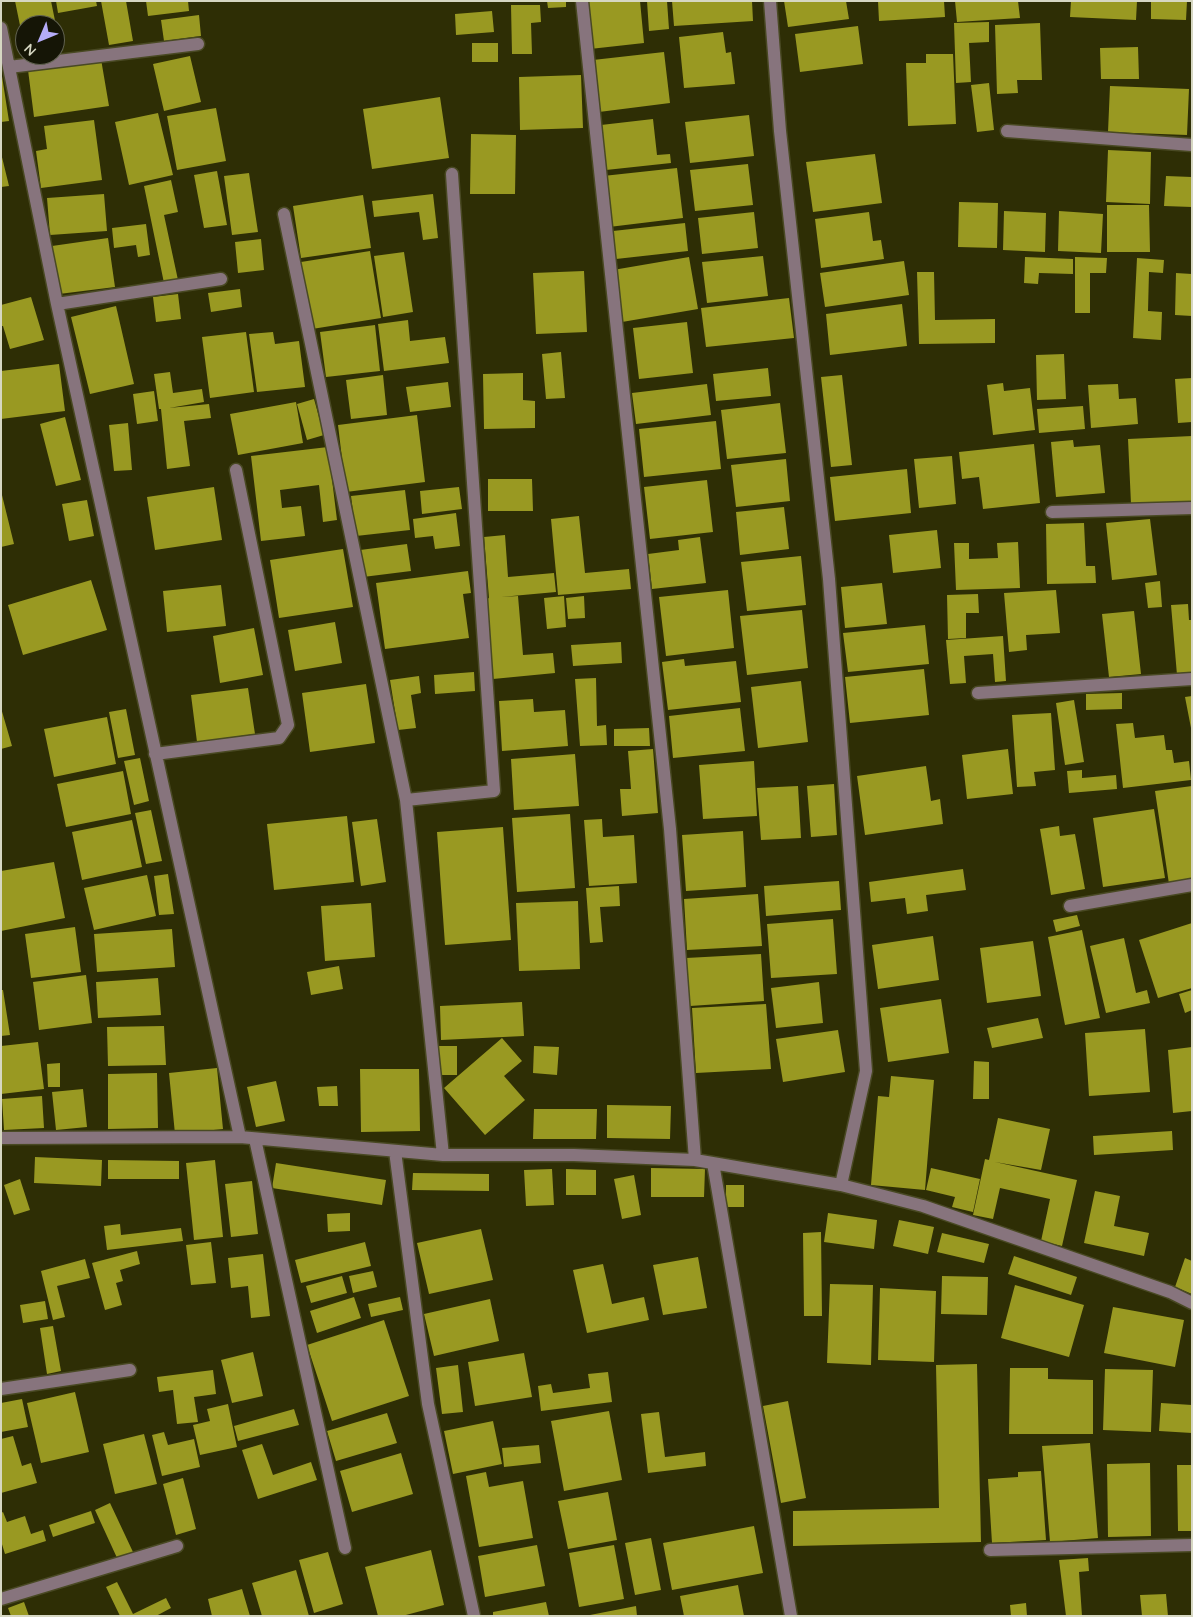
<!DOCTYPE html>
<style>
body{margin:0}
#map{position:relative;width:1193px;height:1617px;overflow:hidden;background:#2e2e05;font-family:Quicksand,sans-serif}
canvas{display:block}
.frame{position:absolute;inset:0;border:2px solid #d6d7c2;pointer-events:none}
.north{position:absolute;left:15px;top:15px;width:50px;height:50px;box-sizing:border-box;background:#151506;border:1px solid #626351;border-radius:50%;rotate:225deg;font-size:14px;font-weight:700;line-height:20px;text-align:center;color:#d6d7c2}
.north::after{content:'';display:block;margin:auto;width:18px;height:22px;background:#b5acf8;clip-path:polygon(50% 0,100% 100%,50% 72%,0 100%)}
</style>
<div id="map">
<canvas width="1193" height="1617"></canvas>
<div class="frame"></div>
<div class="north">N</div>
</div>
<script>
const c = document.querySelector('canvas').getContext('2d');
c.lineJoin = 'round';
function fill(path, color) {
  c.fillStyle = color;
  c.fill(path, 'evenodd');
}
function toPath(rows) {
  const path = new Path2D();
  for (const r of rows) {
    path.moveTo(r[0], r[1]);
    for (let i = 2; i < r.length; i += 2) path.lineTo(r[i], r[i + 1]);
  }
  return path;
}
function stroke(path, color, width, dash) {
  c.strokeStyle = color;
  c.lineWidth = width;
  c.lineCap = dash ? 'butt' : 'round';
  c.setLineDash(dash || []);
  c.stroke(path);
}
fill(toPath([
 [15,1,51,1,61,50,55,51,55,25,25,25,24,45],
 [56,1,96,1,97,6,58,13],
 [101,1,126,1,133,41,109,45],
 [146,1,188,1,189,11,148,16],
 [547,1,566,1,566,7,548,8],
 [585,1,640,1,644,43,590,49],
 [647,1,667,1,669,29,649,31],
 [672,1,752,1,753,21,674,26],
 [784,1,846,1,849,19,788,27],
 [878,1,944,1,945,17,879,21],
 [955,1,1018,1,1020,18,957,22],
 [1071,1,1137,1,1136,20,1070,17],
 [1151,1,1187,1,1186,20,1151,19],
 [511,5,540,5,541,22,531,23,532,54,512,54],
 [492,11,494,32,456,35,455,14],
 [199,15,201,36,164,41,161,20],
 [989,22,989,42,969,43,971,82,956,83,954,23],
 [1040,23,1042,80,1017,80,1018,93,997,94,995,25],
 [858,26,863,64,800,72,795,34],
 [723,32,726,53,731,52,735,84,684,88,679,37],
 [472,43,498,43,498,62,472,62],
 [1138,47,1139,79,1101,79,1100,48],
 [664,52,670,103,599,112,593,60],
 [926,54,953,54,956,124,908,126,906,63,926,63],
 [190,56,201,102,164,111,153,64],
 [101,59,109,106,34,117,28,70],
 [1,70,9,121,1,122],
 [581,75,583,128,520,130,519,77],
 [989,83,994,130,977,132,971,85],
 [1110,86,1189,89,1187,135,1108,132],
 [440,97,449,158,372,169,363,109],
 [216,108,226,161,177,170,167,116],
 [158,113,173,175,129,185,115,122],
 [749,115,754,156,690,163,685,122],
 [653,119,657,155,670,154,671,163,606,170,601,125],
 [94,120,102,180,41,188,36,151,47,149,44,126],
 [471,134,516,135,515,194,470,194],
 [1108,150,1151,152,1150,204,1106,202],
 [1,153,9,186,1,187],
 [875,154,882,203,813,212,806,162],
 [748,164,753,205,695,211,690,170],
 [677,168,683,218,609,227,603,176],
 [217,171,227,225,204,228,194,175],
 [249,173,258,232,232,235,224,176],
 [1166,176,1192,177,1192,207,1164,206],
 [171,180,178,212,164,215,178,280,164,283,144,186],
 [104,194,107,231,50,235,47,198],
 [433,194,438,238,423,240,419,212,374,217,372,201],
 [363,195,371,248,301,258,293,206],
 [959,202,998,203,997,248,958,247],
 [1107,205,1149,205,1150,252,1107,252],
 [1004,211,1046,213,1045,252,1003,250],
 [1059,211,1103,214,1101,253,1058,251],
 [754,212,758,248,702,254,698,218],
 [869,212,873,241,881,240,884,259,821,268,815,219],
 [685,223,688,251,616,259,613,231],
 [146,224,150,255,138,257,136,245,114,248,112,228],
 [108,238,115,287,59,294,52,246],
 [261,239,264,270,238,273,235,242],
 [370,251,381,318,312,329,301,262],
 [404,252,413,312,383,317,374,256],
 [763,256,768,296,707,303,702,262],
 [689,257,698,309,622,322,613,270],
 [1025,257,1073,259,1073,274,1039,273,1038,284,1024,283],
 [1075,257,1107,258,1106,273,1090,273,1090,313,1075,313],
 [1137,258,1164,260,1163,273,1149,272,1148,311,1162,312,1161,340,1133,338],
 [904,261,909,295,825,307,820,273],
 [584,271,587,332,536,334,533,273],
 [917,272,934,272,935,320,995,319,995,343,919,344],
 [1176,273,1192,274,1192,316,1175,315],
 [240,289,242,307,211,312,208,293],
 [178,294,181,319,156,322,153,297],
 [31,297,44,340,10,349,3,326,1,326,1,305],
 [789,298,794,338,706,347,701,308],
 [902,304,907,346,830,355,826,314],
 [116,306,134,384,90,394,71,317],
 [408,320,410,341,445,337,449,363,384,371,378,324],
 [687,322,693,373,639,379,633,328],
 [375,325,380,371,326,377,320,332],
 [246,332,254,392,210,398,202,337],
 [273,332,275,344,299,341,305,387,257,392,249,334],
 [561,352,565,398,546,399,542,354],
 [1064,354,1066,399,1037,400,1036,355],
 [59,364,65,411,1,419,1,371],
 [768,368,771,396,716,401,713,374],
 [170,372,173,393,202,389,204,402,169,408,209,404,211,418,184,421,190,466,167,469,161,409,159,409,154,374],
 [523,373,523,400,535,401,535,428,484,429,483,374],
 [383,375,387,415,351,419,346,380],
 [842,375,852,465,831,467,821,377],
 [1192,378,1192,422,1178,423,1175,379],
 [448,382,451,407,410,412,406,387],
 [1003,383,1004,391,1030,388,1035,430,993,435,987,385],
 [707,384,711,415,636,424,632,393],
 [1118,384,1119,399,1136,398,1138,424,1091,428,1088,385],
 [154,391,158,421,137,424,133,394],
 [314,399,324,435,307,440,297,404],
 [296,402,303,443,238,455,230,414],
 [780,403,786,453,727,459,721,410],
 [1083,406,1085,429,1039,433,1037,409],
 [417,415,425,482,346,492,338,425],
 [65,417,81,480,56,486,40,424],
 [716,421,721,469,644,477,639,429],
 [128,423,132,470,114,471,109,425],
 [1192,436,1192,501,1131,504,1128,439],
 [1073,440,1074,447,1100,445,1105,493,1056,497,1051,442],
 [1034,444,1040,503,983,509,979,477,962,479,959,452],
 [328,447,337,520,323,522,319,485,280,490,282,508,301,506,305,536,261,541,251,456],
 [952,456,956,504,919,508,914,459],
 [786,459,790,501,736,507,731,465],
 [907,469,911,513,835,521,830,477],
 [488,479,532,479,533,511,488,511],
 [707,480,713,532,650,539,644,487],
 [214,487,222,540,155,550,147,497],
 [459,487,462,509,422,514,420,491],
 [405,490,410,530,356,536,351,496],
 [1,491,14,544,1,547],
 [87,500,94,536,69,541,62,504],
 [784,507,789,549,740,555,736,512],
 [456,513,460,546,435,549,433,536,415,538,413,519],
 [579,516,585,573,629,569,631,589,558,595,551,519],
 [1150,519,1157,575,1112,580,1106,523],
 [1084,523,1086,566,1095,566,1096,583,1047,584,1046,524],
 [937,530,941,568,893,573,889,535],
 [505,535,508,577,554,573,556,592,501,597,518,596,523,655,553,653,555,673,493,679,486,599,489,598,484,537],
 [700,537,706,583,652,589,648,554,679,550,678,540],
 [1018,542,1020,588,956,590,954,543,969,543,969,559,998,558,997,543],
 [407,544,411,571,363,577,360,550],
 [343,549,353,607,279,618,270,560],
 [801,556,806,605,747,611,741,562],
 [468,571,471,593,463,594,469,638,385,649,376,583],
 [91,580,107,630,23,655,8,605],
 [1160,581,1162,607,1148,608,1145,583],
 [882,583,887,624,845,628,841,587],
 [221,585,226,626,167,632,163,591],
 [728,590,734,648,666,656,659,597],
 [1056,590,1060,633,1026,635,1027,650,1009,652,1004,593],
 [978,594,979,613,966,613,966,638,948,639,947,595],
 [564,596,566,627,547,629,544,598],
 [584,596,585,618,568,619,566,598],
 [1188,604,1189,620,1192,620,1192,673,1177,675,1171,605],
 [802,610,808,668,747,675,740,616],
 [1134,611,1141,674,1109,677,1102,614],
 [335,622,342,663,295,671,288,630],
 [925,625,929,664,848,672,843,633],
 [254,628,263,675,220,683,213,636],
 [1003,636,1006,681,995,682,993,654,964,656,966,683,950,684,946,640],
 [621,642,622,663,573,666,571,645],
 [684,659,685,666,736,661,741,702,668,710,662,662],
 [924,669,929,715,850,723,845,677],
 [474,672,475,691,435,694,434,675],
 [419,676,421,693,411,695,416,728,398,730,390,680],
 [596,678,597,726,606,725,607,745,580,746,575,679],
 [801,681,808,742,758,748,751,687],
 [366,684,375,743,310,752,302,693],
 [248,688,255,734,197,742,191,695],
 [1122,693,1122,709,1086,710,1086,694],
 [1192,696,1192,728,1191,728,1185,697],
 [533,699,534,712,565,710,568,746,502,751,499,701],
 [1074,700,1084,762,1065,765,1056,703],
 [1,708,12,746,1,749],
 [740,708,745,751,673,758,669,716],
 [126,709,135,755,118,758,109,712],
 [1051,713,1055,770,1034,772,1036,786,1017,787,1012,715],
 [107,717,116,764,54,777,44,729],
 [1133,723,1135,738,1164,735,1166,750,1172,750,1174,763,1189,761,1191,780,1123,788,1116,724],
 [649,728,650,746,614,746,614,729],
 [653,749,658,813,622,816,620,789,631,789,628,751],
 [1008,749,1013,794,967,799,962,755],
 [575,754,579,806,514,810,511,759],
 [140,758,149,801,134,805,124,761],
 [754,761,757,816,703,819,699,765],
 [926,766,931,801,940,799,943,824,865,835,857,776],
 [1082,770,1082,778,1116,775,1117,789,1069,793,1067,771],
 [123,771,131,814,66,827,57,784],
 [834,784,837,835,811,837,807,786],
 [798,786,801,838,761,840,757,788],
 [1192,786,1192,881,1169,884,1155,791],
 [1154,809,1165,878,1103,887,1093,818],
 [151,810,162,861,146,864,135,813],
 [570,814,575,888,517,892,512,818],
 [347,816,354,882,274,890,267,824],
 [377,819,386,882,361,886,352,822],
 [602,819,603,837,634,835,637,883,589,886,584,820],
 [132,820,142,867,82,880,72,832],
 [1059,826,1060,836,1075,834,1085,889,1051,895,1040,829],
 [503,827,511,940,445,945,437,832],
 [743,831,746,887,686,891,682,835],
 [54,862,65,918,1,931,1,871],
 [963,869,966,890,926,895,928,911,907,914,905,898,871,902,869,882],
 [168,874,174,914,159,915,154,876],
 [147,875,156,916,94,930,84,888],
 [839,881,841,910,766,916,764,886],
 [619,886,620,906,600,907,603,942,590,943,586,888],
 [758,894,762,946,687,950,684,899],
 [578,901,580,969,519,971,516,903],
 [371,903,375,957,325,961,321,906],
 [1077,915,1080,926,1056,932,1053,920],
 [833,919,837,974,771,978,767,924],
 [1192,923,1192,988,1158,998,1139,940],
 [75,927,81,972,31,978,25,934],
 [172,929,175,967,97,972,94,934],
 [1082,930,1100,1018,1065,1025,1048,937],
 [933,936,939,980,878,989,872,945],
 [1124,938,1136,993,1147,990,1150,1003,1106,1013,1090,946],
 [1033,941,1041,996,987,1003,980,948],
 [761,954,764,1001,690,1006,686,958],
 [339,966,343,989,311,995,307,972],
 [86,975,92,1023,39,1030,33,982],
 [158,978,161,1015,98,1018,96,982],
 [819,982,823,1023,776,1028,771,988],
 [1,990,3,990,10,1035,1,1036],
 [1192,990,1192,1010,1185,1013,1179,994],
 [941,999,949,1053,888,1062,880,1008],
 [522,1002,524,1036,441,1040,440,1006],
 [766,1004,771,1069,696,1073,692,1008],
 [1038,1018,1043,1038,992,1048,987,1028],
 [164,1026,166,1065,108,1066,107,1027],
 [1145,1029,1150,1092,1089,1096,1085,1033],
 [838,1030,845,1072,783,1082,776,1039],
 [502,1038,522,1061,504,1076,525,1100,485,1135,444,1088],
 [38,1042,44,1089,1,1094,1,1046],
 [437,1046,457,1046,457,1075,437,1075],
 [534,1046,559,1047,557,1075,533,1073],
 [1192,1047,1192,1111,1173,1113,1168,1050],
 [974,1061,989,1062,989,1099,973,1099],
 [60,1063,60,1087,48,1087,47,1064],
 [217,1068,223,1129,175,1134,169,1073],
 [360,1069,419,1069,420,1131,361,1132],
 [157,1073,158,1128,108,1129,108,1074],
 [891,1076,934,1080,925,1190,871,1185,878,1096,889,1097],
 [276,1081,285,1121,256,1127,247,1087],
 [337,1086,338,1106,319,1106,317,1087],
 [83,1089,87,1127,56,1130,52,1092],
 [42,1096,44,1128,4,1130,2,1099],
 [607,1105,671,1106,670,1139,607,1138],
 [534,1109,597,1109,596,1139,533,1139],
 [998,1118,1050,1129,1041,1170,995,1162,1077,1180,1062,1246,1041,1241,1050,1199,1000,1188,993,1219,973,1215,985,1159,989,1160],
 [1172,1131,1173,1150,1094,1155,1093,1136],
 [35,1157,102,1160,101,1186,34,1183],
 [108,1160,179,1161,179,1179,108,1179],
 [215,1160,223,1237,194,1240,186,1163],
 [276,1163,386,1180,382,1205,272,1188],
 [651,1168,705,1169,704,1197,651,1197],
 [931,1168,980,1179,973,1212,952,1207,955,1197,926,1190],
 [552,1169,554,1205,526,1206,524,1170],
 [566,1169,596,1170,596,1195,566,1195],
 [413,1173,489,1174,489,1191,412,1190],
 [634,1175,641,1215,622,1219,614,1179],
 [20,1179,30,1210,14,1215,4,1185],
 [252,1181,258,1234,231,1237,225,1184],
 [726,1185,744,1185,744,1207,726,1207],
 [1095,1191,1120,1196,1114,1226,1149,1233,1144,1256,1084,1243],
 [350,1213,350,1231,328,1232,327,1214],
 [828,1213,877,1220,874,1249,824,1242],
 [899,1220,934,1227,928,1254,893,1246],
 [120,1224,121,1235,181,1228,183,1241,107,1250,104,1226],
 [481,1229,493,1280,429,1294,417,1243],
 [821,1232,822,1316,804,1316,803,1233],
 [942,1233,989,1244,984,1263,937,1252],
 [211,1242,216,1283,191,1285,186,1245],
 [365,1242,371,1266,301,1283,295,1260],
 [137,1251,140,1264,120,1270,123,1281,116,1283,122,1305,105,1310,92,1263],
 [263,1254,270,1316,251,1318,248,1286,231,1288,228,1258],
 [1014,1256,1077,1277,1071,1295,1008,1274],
 [698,1257,707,1308,663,1315,653,1265],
 [1185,1258,1192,1261,1192,1294,1175,1287],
 [85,1259,90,1278,57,1286,65,1317,53,1320,41,1271],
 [603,1264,612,1304,644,1297,649,1320,587,1333,573,1270],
 [373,1271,377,1287,353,1293,349,1276],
 [342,1276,347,1293,311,1303,306,1286],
 [942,1276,988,1277,987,1315,941,1314],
 [830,1284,873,1285,871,1365,827,1363],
 [1015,1285,1084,1305,1069,1357,1001,1338],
 [880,1288,936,1291,934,1362,878,1360],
 [354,1297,361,1318,317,1333,310,1311],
 [400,1297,403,1310,371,1317,368,1304],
 [490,1299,499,1341,434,1356,424,1314],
 [45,1301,48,1319,23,1323,20,1305],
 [1113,1307,1184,1320,1175,1367,1104,1353],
 [384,1320,409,1396,332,1421,307,1345],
 [53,1326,61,1371,47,1374,40,1328],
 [253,1352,263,1396,232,1403,221,1360],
 [524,1353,532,1397,475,1406,468,1362],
 [977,1364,981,1542,793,1546,793,1511,939,1508,936,1365],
 [458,1365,463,1412,442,1414,436,1368],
 [1010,1368,1048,1368,1048,1379,1093,1380,1093,1434,1009,1434],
 [1105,1369,1153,1370,1151,1432,1103,1430],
 [213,1370,216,1394,194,1397,198,1422,177,1424,173,1390,159,1392,157,1377],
 [608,1372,612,1402,541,1411,538,1386,551,1384,553,1393,590,1388,588,1374],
 [75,1392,89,1452,41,1463,27,1403],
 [22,1399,28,1427,1,1432,1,1403],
 [788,1401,806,1498,781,1503,763,1406],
 [1161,1403,1192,1405,1192,1433,1159,1431],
 [228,1404,237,1447,200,1455,193,1425,210,1421,207,1409],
 [294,1409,299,1425,238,1441,234,1426],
 [609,1411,622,1480,564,1491,551,1421],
 [659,1412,665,1457,705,1452,706,1466,648,1473,641,1414],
 [387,1413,397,1443,336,1461,327,1431],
 [493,1421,502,1464,453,1474,444,1431],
 [164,1432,168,1445,194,1439,200,1467,162,1476,152,1435],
 [144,1434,157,1484,115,1494,103,1444],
 [13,1436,22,1466,31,1463,37,1483,1,1493,1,1439],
 [1090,1443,1098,1538,1050,1542,1042,1446],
 [262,1444,273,1475,311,1462,317,1480,258,1499,242,1450],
 [539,1445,541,1463,504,1467,502,1448],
 [401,1453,413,1494,352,1512,340,1471],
 [1150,1463,1151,1536,1108,1537,1107,1464],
 [1177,1465,1192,1465,1192,1531,1178,1531],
 [1041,1471,1046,1540,992,1543,988,1479,1018,1477,1018,1472],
 [486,1472,489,1487,523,1481,533,1538,479,1547,466,1476],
 [183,1478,196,1529,176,1535,163,1484],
 [608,1492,617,1540,568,1549,558,1501],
 [110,1503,133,1552,118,1560,95,1510],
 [91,1511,95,1523,53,1537,49,1525],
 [3,1512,7,1522,25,1516,31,1534,43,1530,46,1541,5,1554,1,1541,1,1513],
 [754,1526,763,1573,672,1590,663,1543],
 [651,1538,661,1590,635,1595,625,1543],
 [537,1545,545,1586,485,1597,478,1556],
 [614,1545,624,1599,579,1607,569,1553],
 [431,1550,444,1605,402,1616,378,1616,365,1567],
 [328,1552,343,1604,314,1613,299,1560],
 [1088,1558,1089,1571,1079,1572,1082,1616,1066,1616,1059,1560],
 [296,1570,309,1616,262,1616,252,1583],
 [117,1582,133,1614,166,1598,171,1608,156,1616,120,1616,106,1587],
 [738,1585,744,1616,684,1616,680,1596],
 [242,1589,250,1616,212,1616,208,1599],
 [1166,1594,1168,1616,1142,1616,1140,1595],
 [24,1602,29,1616,11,1616,8,1608],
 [546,1602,549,1616,493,1616,493,1612],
 [1026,1603,1027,1616,1011,1616,1010,1605],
 [636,1606,637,1616,590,1616,590,1615]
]), '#992');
const minor = toPath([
 [582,1,670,829,695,1160],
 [770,1,780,131,829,579,866,1071,841,1185],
 [1,28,57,304,240,1137],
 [9,67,198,44],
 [1007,131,1192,145],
 [284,214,406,800,443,1155],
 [57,304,221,279],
 [1052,512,1192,508],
 [978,693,1192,679],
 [155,754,279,738,288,725,236,470],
 [406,800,494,791,452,174],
 [1070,906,1192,885],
 [1,1138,240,1137,443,1155,574,1155,695,1160,841,1185,923,1206,1170,1292,1192,1303],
 [255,1139,345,1548],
 [395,1151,428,1404,474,1616],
 [713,1163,791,1616],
 [1,1389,130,1370],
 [990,1550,1192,1545],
 [1,1599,177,1546]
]);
stroke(minor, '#494923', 15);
stroke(minor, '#87747d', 12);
</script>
